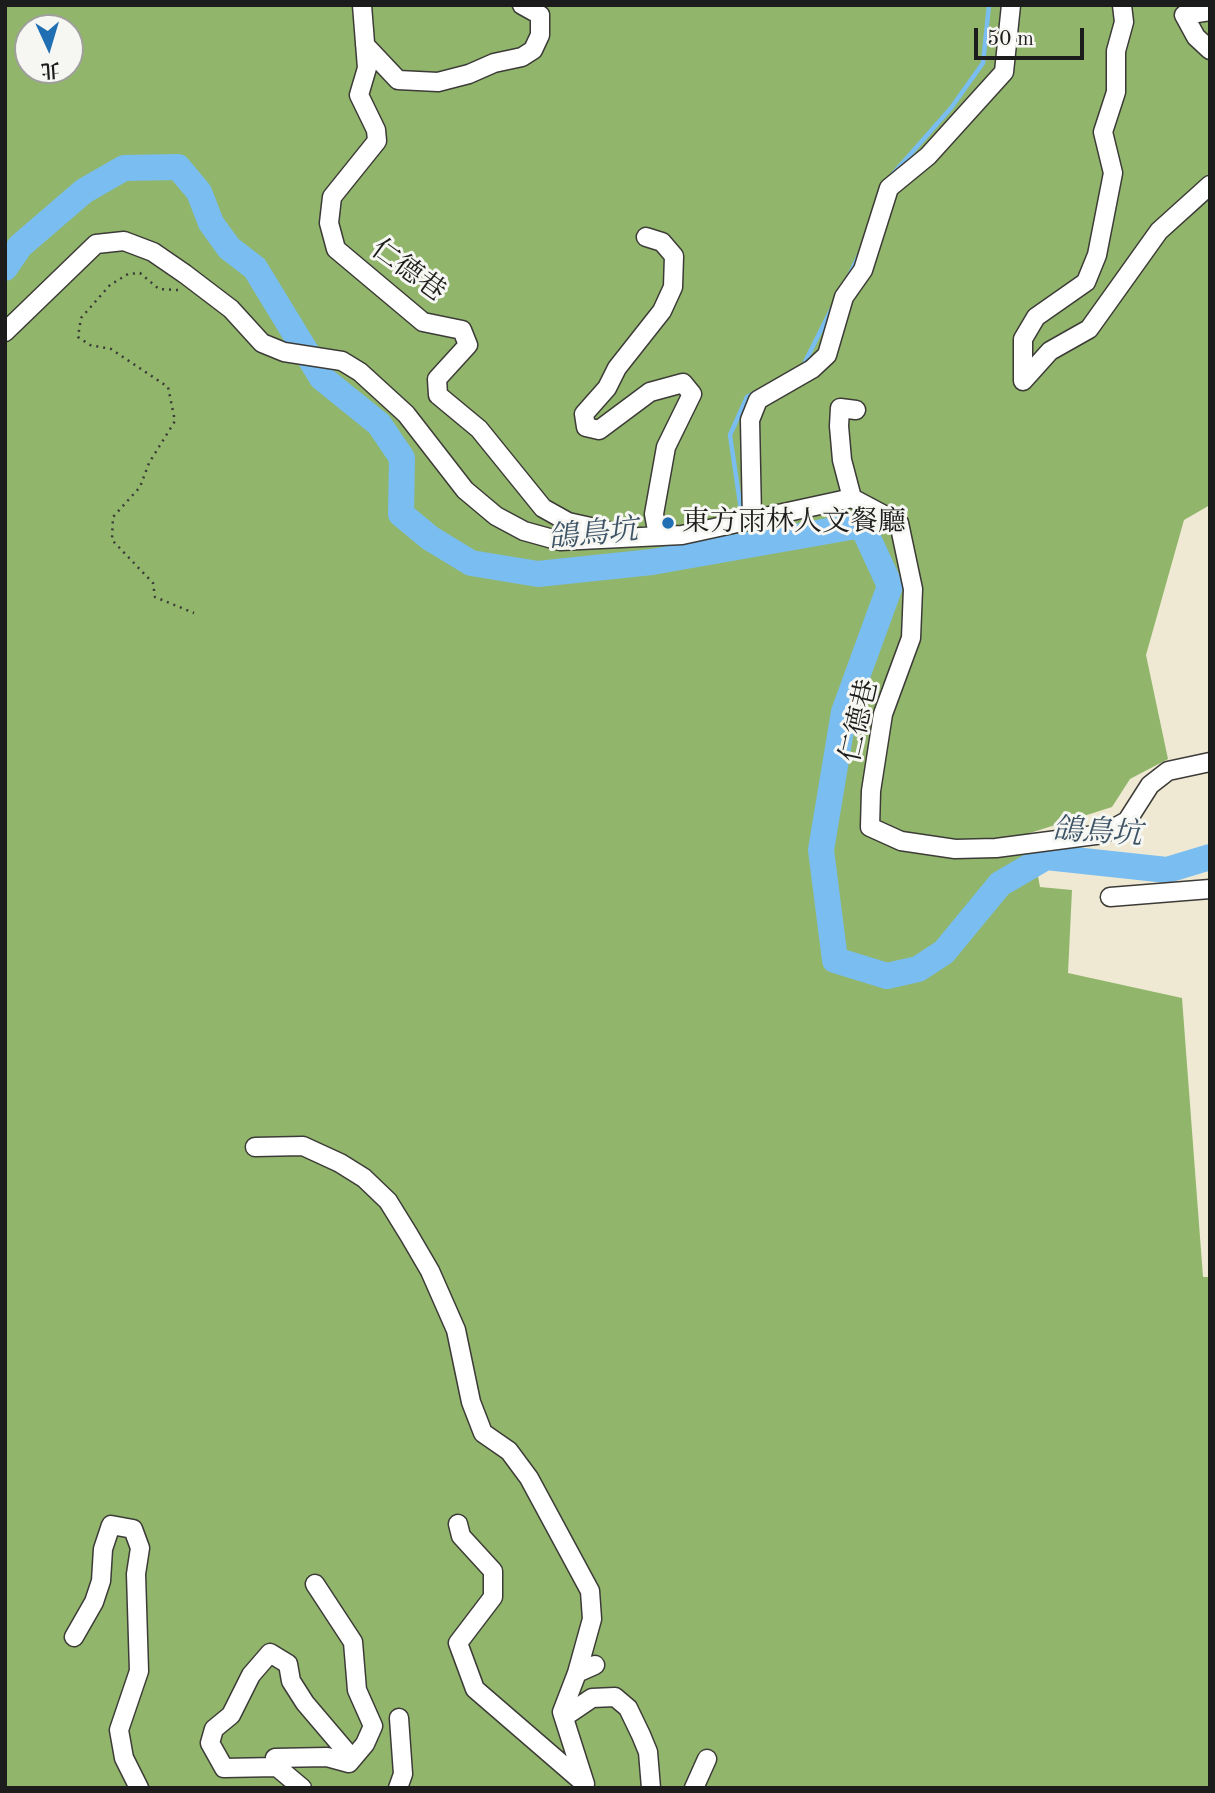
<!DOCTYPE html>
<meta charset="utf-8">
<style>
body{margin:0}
#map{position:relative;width:1215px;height:1793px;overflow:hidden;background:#efe9d3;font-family:"Old Standard TT","Noto Serif TC",serif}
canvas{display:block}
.frame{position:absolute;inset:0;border:7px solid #1c1c1c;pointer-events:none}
.north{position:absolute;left:14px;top:14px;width:70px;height:70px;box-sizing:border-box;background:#f6f6f2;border:2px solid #9f9f9c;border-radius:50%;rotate:176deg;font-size:19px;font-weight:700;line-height:28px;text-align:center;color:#1c1c1c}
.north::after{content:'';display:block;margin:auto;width:24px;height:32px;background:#1f6fb2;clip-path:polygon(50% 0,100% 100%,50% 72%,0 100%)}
.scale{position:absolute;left:974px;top:28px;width:110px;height:32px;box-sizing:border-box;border:4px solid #1c1c1c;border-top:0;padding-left:9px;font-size:21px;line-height:24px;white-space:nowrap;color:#1c1c1c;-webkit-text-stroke:5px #f6f6f2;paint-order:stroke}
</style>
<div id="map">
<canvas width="1215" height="1793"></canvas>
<div class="frame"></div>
<div class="north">北</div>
<div class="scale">50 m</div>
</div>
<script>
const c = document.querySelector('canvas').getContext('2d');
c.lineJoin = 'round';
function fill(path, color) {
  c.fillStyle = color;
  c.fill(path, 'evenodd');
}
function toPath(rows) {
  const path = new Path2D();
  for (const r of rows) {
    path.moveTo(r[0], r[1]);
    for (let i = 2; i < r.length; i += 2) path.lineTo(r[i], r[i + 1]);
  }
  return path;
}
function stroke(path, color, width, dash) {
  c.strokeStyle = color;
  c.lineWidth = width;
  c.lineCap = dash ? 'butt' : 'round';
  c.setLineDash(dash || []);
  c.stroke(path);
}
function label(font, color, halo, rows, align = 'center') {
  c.font = font + ' "Old Standard TT","Noto Serif TC",serif';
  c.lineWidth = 6;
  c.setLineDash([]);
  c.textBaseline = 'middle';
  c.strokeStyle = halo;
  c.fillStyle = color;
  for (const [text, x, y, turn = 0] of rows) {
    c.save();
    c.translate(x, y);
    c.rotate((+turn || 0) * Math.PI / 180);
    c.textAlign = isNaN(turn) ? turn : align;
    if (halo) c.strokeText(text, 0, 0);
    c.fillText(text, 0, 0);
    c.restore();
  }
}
fill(toPath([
 [5,5,1210,5,1210,505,1184,520,1146,655,1168,759,1130,779,1112,807,1030,833,1040,887,1072,890,1068,973,1182,998,1203,1277,1210,1277,1210,1788,5,1788],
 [28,28,70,28,70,70,28,70]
]), '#91b66b');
stroke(toPath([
 [892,175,951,108,983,63,989,5],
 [849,276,859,255],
 [803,366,832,308],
 [742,517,730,435,747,397,756,392],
 [743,525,746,546]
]), '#7abdf0', 4.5);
stroke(toPath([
 [5,268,20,246,84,191,124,168,178,167,199,192,211,223,229,248,255,268,322,378,379,424,402,458,401,514,430,538,471,563,538,574,652,562,862,525,890,586,844,712,821,850,835,960,887,976,918,969,944,952,1000,884,1046,857,1167,870,1210,857]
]), '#7abdf0', 26);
const minor = toPath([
 [362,5,367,68,359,95,376,130,377,141,332,197,329,223,336,249,423,322,462,330,468,345,437,379,438,395,479,429,543,508,568,522,613,532],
 [1122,5,1124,22,1116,51,1116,92,1103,132,1113,173,1097,255,1086,282,1036,317,1023,339,1023,381,1050,351,1089,329,1159,231,1210,185],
 [1210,11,1184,15,1196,37,1210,50],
 [365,45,398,80,438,82,469,74,494,63,522,57,533,50,540,35,540,15,522,5],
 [646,237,662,242,674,256,673,287,662,311,617,368,607,388,584,414,586,427,599,430,650,392,683,383,692,394,666,447,654,514,658,536],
 [5,332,96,244,124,241,153,252,185,274,231,309,262,343,284,352,342,361,360,372,406,414,465,490,496,516,524,531,560,541,682,535,852,498,899,523,913,589,911,638,883,714,871,791,870,827,901,841,955,849,996,848,1103,834,1127,821,1150,785,1168,771,1210,762],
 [852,498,842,460,839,426,840,408,856,410],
 [752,518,750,420,758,400,812,369,827,355,844,297,863,270,889,188,928,156,1004,72,1011,5],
 [1110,897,1210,889],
 [255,1147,303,1146,340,1163,364,1178,388,1201,409,1235,430,1271,456,1330,471,1402,483,1433,509,1451,529,1478,590,1591,592,1619,577,1673],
 [458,1524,461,1536,493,1571,493,1597,458,1643,475,1689,585,1784],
 [74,1637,94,1602,101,1581,103,1549,111,1525,133,1529,140,1548,136,1574,139,1671,119,1730,124,1758,139,1788],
 [564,1717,592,1698,615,1697,628,1708,641,1735,648,1752,651,1788],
 [277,1767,275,1758,327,1757,349,1763],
 [585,1784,562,1712,577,1673,595,1665],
 [302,1788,277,1767,224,1768,210,1743,214,1729,231,1715,251,1675,270,1653,288,1664,291,1681,305,1703,345,1750,349,1763,365,1744,373,1726,357,1690,353,1642,315,1584],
 [398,1788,403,1774,399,1718],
 [694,1788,707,1759]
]);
stroke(minor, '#3c3b37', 21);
stroke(toPath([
 [178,290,159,289,140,273,128,274,110,285,81,318,78,337,90,345,111,349,168,387,175,421,149,463,140,487,113,517,112,540,153,583,155,597,194,613]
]), '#3c3b37', 2.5, [2, 5]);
stroke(minor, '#fff', 18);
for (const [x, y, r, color] of [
 [668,523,7,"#1f6fb2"]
]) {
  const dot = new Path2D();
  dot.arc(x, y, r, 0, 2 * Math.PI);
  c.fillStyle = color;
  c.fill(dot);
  stroke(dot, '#f6f6f2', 2.5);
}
label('28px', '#1c1c1c', '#f6f6f2', [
 ["仁德巷",408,271,36],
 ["仁德巷",860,721,-77]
]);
label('28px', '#1c1c1c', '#f6f6f2', [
 ["東方雨林人文餐廳",682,523]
], 'left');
label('italic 30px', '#3d5466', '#f6f6f2', [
 ["鴿鳥坑",593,535,-6],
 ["鴿鳥坑",1097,833,3]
]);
</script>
